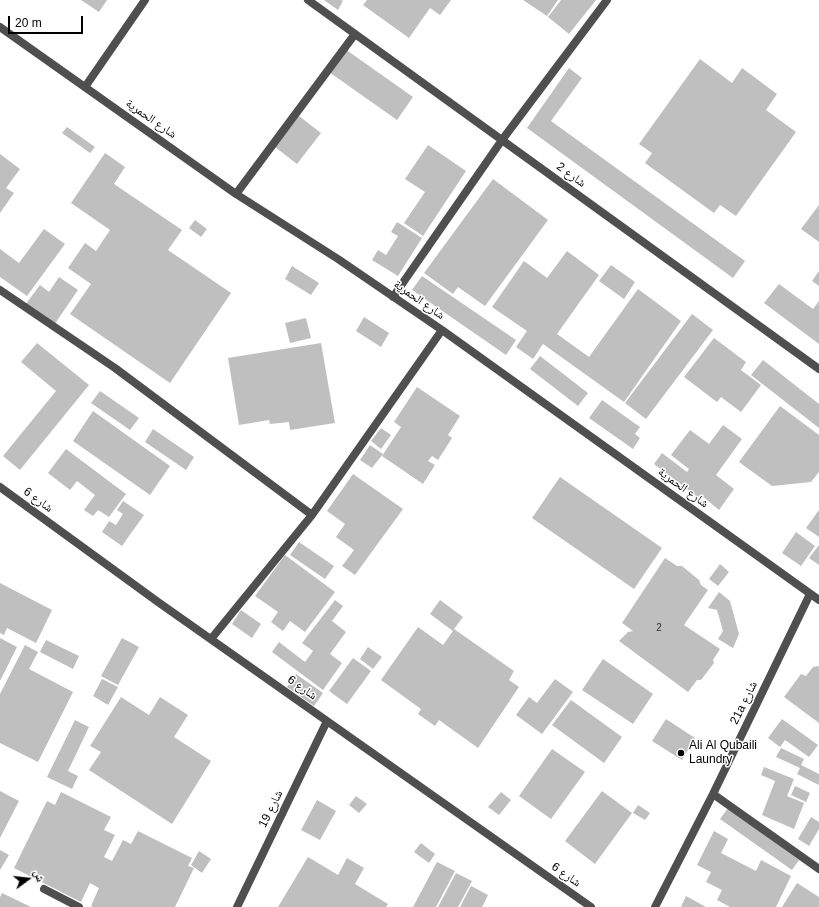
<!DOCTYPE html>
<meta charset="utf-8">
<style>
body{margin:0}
#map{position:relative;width:819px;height:907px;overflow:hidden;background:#fff;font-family:Arial,"Noto Naskh Arabic",sans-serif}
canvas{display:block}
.north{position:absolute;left:8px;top:859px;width:40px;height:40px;-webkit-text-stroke:3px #fff;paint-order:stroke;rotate:75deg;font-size:11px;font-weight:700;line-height:16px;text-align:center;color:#000}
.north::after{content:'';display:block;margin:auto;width:14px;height:18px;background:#000;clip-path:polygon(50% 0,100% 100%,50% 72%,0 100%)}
.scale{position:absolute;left:8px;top:16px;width:75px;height:18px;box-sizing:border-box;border:2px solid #000;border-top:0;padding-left:5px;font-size:12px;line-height:14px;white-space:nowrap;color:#000;-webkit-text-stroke:3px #fff;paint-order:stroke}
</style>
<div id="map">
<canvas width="819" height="907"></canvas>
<div class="north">ش</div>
<div class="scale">20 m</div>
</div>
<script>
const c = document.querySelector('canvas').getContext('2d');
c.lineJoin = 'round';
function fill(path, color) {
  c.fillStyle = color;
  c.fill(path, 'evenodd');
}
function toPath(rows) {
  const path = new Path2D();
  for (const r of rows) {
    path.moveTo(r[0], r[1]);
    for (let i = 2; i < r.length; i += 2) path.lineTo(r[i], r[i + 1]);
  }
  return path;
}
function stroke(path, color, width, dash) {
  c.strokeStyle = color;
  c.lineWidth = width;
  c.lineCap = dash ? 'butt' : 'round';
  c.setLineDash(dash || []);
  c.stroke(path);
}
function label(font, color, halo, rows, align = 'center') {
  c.font = font + ' Arial,"Noto Naskh Arabic",sans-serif';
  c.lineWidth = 3;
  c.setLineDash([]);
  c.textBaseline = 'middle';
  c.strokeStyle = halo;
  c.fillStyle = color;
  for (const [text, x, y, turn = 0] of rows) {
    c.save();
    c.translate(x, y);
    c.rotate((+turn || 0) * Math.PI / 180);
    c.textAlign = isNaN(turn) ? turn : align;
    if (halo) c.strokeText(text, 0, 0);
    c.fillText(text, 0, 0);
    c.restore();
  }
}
fill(toPath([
 [81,0,107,0,99,12],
 [324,0,341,0,343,1,338,10],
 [367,0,451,0,440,15,430,8,409,38,363,5],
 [523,0,558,0,547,16],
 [561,0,596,0,569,34,548,17],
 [345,49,413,97,397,120,329,72],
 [700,59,732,83,742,68,777,94,766,110,796,132,736,216,720,205,714,213,645,163,652,153,639,144],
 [569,68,582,78,551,121,745,261,733,278,527,128],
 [299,116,321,133,297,164,275,147],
 [67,127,95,147,90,153,62,133],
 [428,145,466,171,423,236,404,223,425,192,405,179],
 [105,153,125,167,114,184,182,230,168,250,231,293,170,383,70,314,91,284,68,268,85,243,96,251,110,230,71,203],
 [0,154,20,169,6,188,14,193,0,213],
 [493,179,548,220,485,306,458,287,453,294,424,273],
 [819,205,819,242,801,229],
 [195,220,207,229,201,237,189,228],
 [397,222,422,238,398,276,372,260,378,250,386,255,398,236,391,232],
 [44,229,65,244,27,296,0,277,0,249,19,263],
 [567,251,599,275,557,334,589,357,638,289,681,321,624,402,543,344,533,359,516,347,527,331,492,307,524,261,547,278],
 [611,265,635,282,624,299,599,281],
 [292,266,319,283,311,295,285,279],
 [819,271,819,286,812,281],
 [422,276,516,340,506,355,412,290],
 [59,277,78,290,54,325,25,305,40,285,49,292],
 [779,284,813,309,819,301,819,344,764,303],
 [692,314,713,330,646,419,625,403],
 [364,317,389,333,381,347,356,331],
 [306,318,311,338,290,343,285,323],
 [714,338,746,362,741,370,761,385,741,412,721,397,717,402,684,377],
 [37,343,89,385,20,470,3,456,56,391,21,362],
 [321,343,335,423,290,430,289,422,270,424,269,420,239,425,228,358],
 [540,356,588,393,578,406,530,369],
 [763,360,819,404,819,428,751,375],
 [417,387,460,416,448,435,452,438,438,460,432,456,428,461,435,465,423,484,382,456,401,427,394,422],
 [100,391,139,418,130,430,91,403],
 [602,400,640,427,635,434,640,438,633,449,589,418],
 [780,406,819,435,819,472,811,482,772,486,739,462],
 [93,411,170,466,150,495,73,441],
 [723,425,742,439,716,475,734,489,719,510,701,495,699,498,654,464,662,453,687,472,689,469,671,455,690,430,709,444],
 [381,428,391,435,381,449,371,441],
 [153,429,194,457,186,470,145,442],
 [370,445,383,454,372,468,360,460],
 [66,449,126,494,109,517,98,510,93,516,84,510,95,495,77,481,70,490,48,473],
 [353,474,403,509,355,575,342,566,354,550,336,537,345,524,327,511],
 [560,477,662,548,634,589,532,518],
 [123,501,144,515,122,546,102,532,109,521,116,525,123,514,117,510],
 [819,510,819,537,806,528],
 [796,532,815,546,801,566,782,553],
 [299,542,334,566,325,579,290,555],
 [819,545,819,565,809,558],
 [285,555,335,592,305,632,290,621,283,631,271,622,278,612,255,596],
 [665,558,677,566,682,566,699,580,701,585,708,590,684,625,720,649,713,660,714,663,701,680,697,680,688,692,619,641,628,632,633,631,622,623],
 [720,564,729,572,718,586,709,579],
 [0,583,52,610,36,643,7,628,4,635,0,633],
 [719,592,730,601,739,634,733,648,718,639,723,631,717,610,708,608],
 [335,600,343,606,332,621,346,632,330,654,342,663,323,690,272,652,279,642,305,662,313,651,302,643],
 [440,600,463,617,454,629,514,671,509,680,519,687,478,748,439,720,435,726,418,714,421,709,381,680,418,627,443,645,453,631,430,614],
 [241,610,261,624,252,638,232,624],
 [0,638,17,647,0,681],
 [122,638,139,647,118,685,101,676],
 [46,640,79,656,73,669,40,652],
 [25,645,38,652,29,669,73,692,38,762,0,743,0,694],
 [368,647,382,657,373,669,360,659],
 [353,658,371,671,347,704,329,691],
 [603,659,653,694,633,724,582,690],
 [819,666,819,723,784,697,801,674,806,676,813,667],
 [296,674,323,693,314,706,287,687],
 [102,679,118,687,108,705,93,696],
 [555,679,573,692,542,734,516,715,529,697,537,703],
 [121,697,149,715,160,697,188,715,174,737,211,761,172,824,89,770,101,752,90,746],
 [571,700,622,737,604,763,552,725],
 [666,719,695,738,682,760,652,741],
 [782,719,818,745,809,757,785,740,780,747,768,738],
 [75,720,89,727,68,771,78,776,72,789,47,777],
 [781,748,804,759,801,765,819,774,819,785,797,774,800,768,776,757],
 [552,749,585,772,551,819,519,796],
 [764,767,794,779,787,796,804,803,794,829,762,815,775,781,761,775],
 [795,786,810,793,806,802,791,795],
 [0,791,19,801,0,838],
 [602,791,632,813,595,864,565,841],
 [61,792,111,817,104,830,115,835,104,857,112,861,123,840,131,844,138,831,192,858,188,866,194,868,175,907,93,907,91,906,99,888,90,883,81,902,14,868,47,801,55,805],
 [501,792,511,800,499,815,488,807],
 [356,796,367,804,359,813,349,805],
 [317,800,336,811,320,840,301,830],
 [638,805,650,813,645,820,633,813],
 [728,808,799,860,792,870,720,819],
 [811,817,819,822,819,829,809,846,798,839],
 [714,831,728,839,721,853,756,871,761,860,791,876,776,907,730,907,717,900,722,890,706,882,711,872,697,865],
 [421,843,435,854,429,863,414,852],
 [0,850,9,855,0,870],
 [199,851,211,859,202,873,191,865],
 [308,857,338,875,347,858,364,868,355,884,388,904,386,907,278,907],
 [437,862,455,871,436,907,413,907],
 [456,873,472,881,458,907,438,907],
 [797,883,819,897,819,907,782,907],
 [471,886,488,895,482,907,460,907],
 [2,893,31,907,0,907,0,897],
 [686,896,706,907,681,907]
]), '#bfbfbf');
stroke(toPath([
 [44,889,79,907]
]), '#4f4f4f', 8);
stroke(toPath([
 [308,0,819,369],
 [0,27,236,194,338,259,442,330,819,600],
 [85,87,145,0],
 [236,194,355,34],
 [0,290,115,368,312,515],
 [393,297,502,140,607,0],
 [0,487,158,602,591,907],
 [211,639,312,515,442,330],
 [713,794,819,869],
 [237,907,327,721],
 [655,907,713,794,810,594]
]), '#4f4f4f', 8);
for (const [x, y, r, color] of [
 [681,753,4,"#000"]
]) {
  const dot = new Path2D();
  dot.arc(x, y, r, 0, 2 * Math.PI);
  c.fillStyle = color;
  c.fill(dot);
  stroke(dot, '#fff', 1.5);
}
label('10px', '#303030', null, [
 ["2",659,628]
]);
label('12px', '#000', '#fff', [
 ["شارع الحمرية",151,119,35],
 ["شارع 2",571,175,36],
 ["شارع الحمرية",419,300,35],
 ["شارع الحمرية",683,488,36],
 ["شارع 6",38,500,36],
 ["شارع 6",302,688,35],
 ["21a شارع",744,703,-64],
 ["شارع 19",271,809,-64],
 ["شارع 6",566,875,35]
]);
label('12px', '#000', '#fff', [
 ["Ali Al Qubaili",689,746],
 ["Laundry",689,760]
], 'left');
</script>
